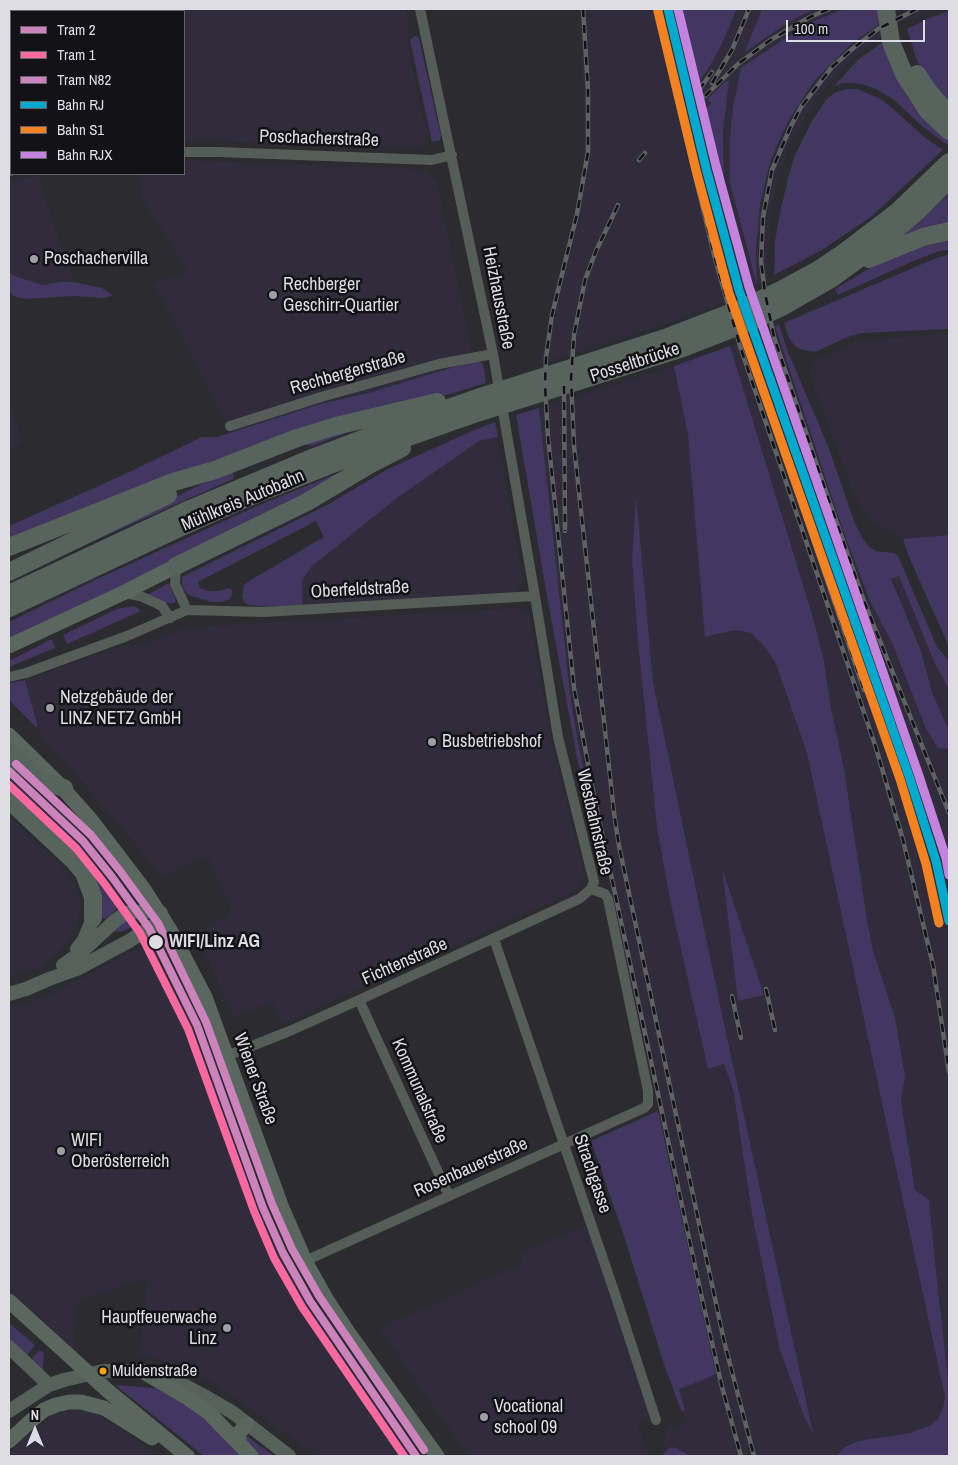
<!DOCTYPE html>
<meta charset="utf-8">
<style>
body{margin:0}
#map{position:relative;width:958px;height:1465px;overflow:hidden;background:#2c2b30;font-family:"Archivo Narrow",sans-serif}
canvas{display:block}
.frame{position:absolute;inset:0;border:10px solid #dedce4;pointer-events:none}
.legend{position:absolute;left:10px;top:10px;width:175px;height:165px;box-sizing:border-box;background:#131217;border:1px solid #646369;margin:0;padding:6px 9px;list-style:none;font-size:15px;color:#dedce4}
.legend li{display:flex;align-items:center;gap:10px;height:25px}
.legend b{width:25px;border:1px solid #646369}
.north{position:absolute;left:10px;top:1405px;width:50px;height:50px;-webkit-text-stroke:4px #131217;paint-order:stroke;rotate:0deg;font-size:14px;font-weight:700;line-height:20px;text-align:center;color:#dedce4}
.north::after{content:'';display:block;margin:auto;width:18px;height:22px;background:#dedce4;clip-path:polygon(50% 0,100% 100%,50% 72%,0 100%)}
.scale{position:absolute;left:786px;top:20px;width:139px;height:22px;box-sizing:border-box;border:2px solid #dedce4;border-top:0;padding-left:6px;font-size:15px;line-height:18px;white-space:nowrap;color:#dedce4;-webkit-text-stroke:4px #131217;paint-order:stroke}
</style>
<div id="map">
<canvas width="958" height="1465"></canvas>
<div class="frame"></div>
<ul class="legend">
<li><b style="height:6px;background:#cc83bb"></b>Tram 2</li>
<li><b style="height:6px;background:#f9699f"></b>Tram 1</li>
<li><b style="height:6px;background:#cc83bb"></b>Tram N82</li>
<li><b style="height:6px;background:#00a9ce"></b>Bahn RJ</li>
<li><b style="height:6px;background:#f58220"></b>Bahn S1</li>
<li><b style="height:6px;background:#c483df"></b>Bahn RJX</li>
</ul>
<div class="north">N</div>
<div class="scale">100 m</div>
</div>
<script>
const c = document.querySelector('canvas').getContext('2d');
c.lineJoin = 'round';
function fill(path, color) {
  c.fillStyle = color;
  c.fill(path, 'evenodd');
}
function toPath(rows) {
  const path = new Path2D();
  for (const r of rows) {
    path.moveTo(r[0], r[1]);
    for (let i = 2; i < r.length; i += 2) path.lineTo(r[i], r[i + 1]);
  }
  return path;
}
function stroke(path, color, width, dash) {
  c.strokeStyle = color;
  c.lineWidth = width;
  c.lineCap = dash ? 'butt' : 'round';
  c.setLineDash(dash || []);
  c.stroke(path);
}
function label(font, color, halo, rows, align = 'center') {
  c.font = font + ' "Archivo Narrow",sans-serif';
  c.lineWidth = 5;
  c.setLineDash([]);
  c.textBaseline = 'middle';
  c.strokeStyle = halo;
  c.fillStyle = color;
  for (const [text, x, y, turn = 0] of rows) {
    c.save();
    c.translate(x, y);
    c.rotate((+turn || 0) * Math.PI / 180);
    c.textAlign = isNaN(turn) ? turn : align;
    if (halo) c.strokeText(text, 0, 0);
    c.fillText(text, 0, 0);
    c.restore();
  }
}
fill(toPath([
 [49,9,406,9,409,22,407,42,426,130,425,140,421,146,414,149,208,141,184,141,184,11,47,11],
 [578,9,678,9,695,85,708,69,720,48,737,9,762,9,746,52,790,21,814,9,844,9,814,21,778,43,737,84,730,137,730,183,746,249,757,283,757,227,763,186,770,163,789,120,814,81,851,44,880,24,881,37,850,61,823,91,809,110,787,151,776,188,771,214,768,250,767,281,720,304,677,320,541,364,549,311,580,190,585,145,583,80],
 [729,80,723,132,724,182,703,114,711,103,707,98,725,82],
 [904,9,937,9,906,21],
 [184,160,416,169,427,172,437,183,474,361,368,393,320,404,231,432,154,284,187,272,166,236,142,199,140,174,184,174],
 [39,176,51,217,74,282,61,282,42,285,15,276,9,272,9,181],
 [775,326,843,531,869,599,893,645,926,729,941,747,949,748,949,1387,935,1262,929,1200,915,1190,901,1102,905,1076,895,1018,873,951,868,926,844,769,830,703,824,661,814,621,730,346],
 [949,334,949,535,903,539,871,522,860,505,851,487,811,380,810,370,819,359,858,340],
 [674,366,688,435,706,637,735,630,751,633,765,647,776,664,807,753,945,1397,943,1408,938,1419,931,1425,910,1433,858,1441,836,1454,836,1456,691,1456,676,1448,661,1456,666,1429,684,1424,681,1411,684,1409,679,1389,691,1385,716,1373,578,743,564,644,539,408],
 [636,501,653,682,720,1005,812,1431,779,1347,752,1214,735,1110,733,1089,725,1064,708,1069,670,900,657,828,638,642,632,560],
 [723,872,764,995,739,1001,733,960],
 [9,402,22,440,9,452],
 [498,437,523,581,518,590,514,593,303,605,302,591,303,579,310,567,322,556,397,498,479,441],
 [899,576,935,664,949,689,949,731,932,692,921,651,891,579],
 [519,608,527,611,530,618,551,739,582,866,584,876,580,887,569,894,282,1024,272,1002,234,1018,196,932,232,913,207,856,164,877,81,780,40,736,25,680,122,646,140,645,189,627],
 [9,759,59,806,87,836,107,860,136,902,123,905,86,858,9,783],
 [9,815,61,865,71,877,80,896,81,908,76,931,68,942,55,957,40,966,9,977],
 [144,945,164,980,174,1003,190,996,205,1031,256,1175,255,1183,249,1194,251,1200,261,1200,265,1202,268,1207,295,1268,334,1331,335,1341,331,1349,290,1285,260,1223,256,1224,287,1289,327,1351,402,1456,318,1456,199,1374,182,1366,167,1361,134,1355,141,1347,147,1278,77,1302,74,1350,9,1290,9,1007,37,1000,53,993],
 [587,1224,649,1413,647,1417,637,1422,649,1456,470,1456,443,1421,380,1328,523,1263,519,1254],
 [345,1347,347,1355,345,1368,338,1358],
 [354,1360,397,1420,397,1423,384,1423,351,1377],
 [77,1410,93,1412,121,1429,159,1456,9,1456,9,1452,48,1418,66,1411],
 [391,1433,406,1434,419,1451,408,1456]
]), '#302c3b');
fill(toPath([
 [678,9,737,9,720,48,708,69,695,86],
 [762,9,814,9,790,21,745,52],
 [844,9,878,9,880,24,851,44,814,81,789,120,779,141,770,163,760,204,756,249,757,286,730,183,730,137,733,107,741,68,778,43,814,21],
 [949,11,949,105,926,77,916,58,907,29,927,19],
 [415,36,419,38,441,136,440,140,432,142,410,40],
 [883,42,891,65,908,98,926,119,949,140,947,145,922,126,893,99,878,90,866,85,855,83,844,83,834,86,859,59],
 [729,80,723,132,724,182,722,182,703,114,711,103,707,99,725,82],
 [846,89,857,89,879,98,890,106,924,137,943,150,871,217,822,250,774,275,775,241,780,213,789,174,795,155,812,121,826,100,834,93],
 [949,193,949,226,896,242,946,197],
 [949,236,949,250,939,251,918,259,838,295,835,289,885,259],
 [949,254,949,329,862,333,848,337,815,352,800,349,795,346,789,338,784,323,934,259],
 [9,272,15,276,42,285,61,282,74,282,102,288,113,295,104,298,73,296,25,299,14,296,9,291],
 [779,325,788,352,828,446,854,521,863,539,869,547,876,551,894,553,898,556,937,647,949,661,949,689,935,664,899,576,891,579,921,651,932,692,949,731,949,748,948,749,938,748,926,729,893,645,869,599,843,531,775,326],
 [730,346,814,621,824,661,830,703,844,769,868,926,873,951,895,1018,905,1076,901,1102,915,1190,929,1200,935,1262,949,1387,949,1456,836,1456,845,1447,858,1441,910,1433,931,1425,938,1419,943,1408,945,1397,807,753,776,664,765,647,751,633,735,630,705,637,688,435,674,366],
 [474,361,480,362,483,364,486,383,447,395,408,402,258,444,170,477,9,540,9,526,123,475,202,437,217,437,320,404,368,393],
 [539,408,570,693,578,743,610,887,578,763,548,602,516,415],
 [495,422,498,437,479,441,397,498,311,567,303,579,302,591,303,605,269,607,249,605,244,602,242,597,244,585,249,581,324,537,316,521,198,582,200,588,208,591,217,591,230,588,233,592,230,599,222,602,211,602,189,595,184,590,182,584,182,577,327,505,388,469,472,431],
 [372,423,312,446,306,445,301,441],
 [353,467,315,493,9,641,9,622,99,578,255,507],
 [231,472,234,475,233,479,87,544,85,541,212,479],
 [636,496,653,682,720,1005,813,1433,805,1419,779,1347,752,1214,733,1089,724,1064,708,1069,670,900,657,828,638,642,632,560],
 [949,535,949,647,909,557,903,539],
 [169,583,176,601,174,603,166,603,147,595],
 [134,606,141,611,67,644,63,635,117,609],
 [52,639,55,648,9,667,9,661],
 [25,680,37,724,37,728,9,700,9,683],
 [722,868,764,995,738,1001,728,918],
 [92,871,119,907,106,919,99,917,95,885,98,883],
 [126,918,132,927,123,931,111,932],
 [658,1111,716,1374,691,1385,679,1389,685,1410,681,1411,663,1361,623,1233,591,1141],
 [9,1323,35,1345,26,1357,9,1341],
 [40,1350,44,1353,43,1370,40,1371,32,1363,33,1357],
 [115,1385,155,1388,177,1396,197,1408,244,1456,204,1456],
 [244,1434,274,1456,257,1456,250,1450],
 [671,1447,676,1448,691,1456,661,1456]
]), '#433660');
stroke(toPath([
 [184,152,218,152,432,160,452,155],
 [9,171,11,171],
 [230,426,321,397,439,364,493,354],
 [176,566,175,584,187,610],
 [123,593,140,596,156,603,162,606,170,618],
 [9,677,26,673,127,636,187,610,264,612,535,596],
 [494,939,615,1294,656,1420],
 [359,1000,449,1196],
 [227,1056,292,1030,359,1000,579,899,591,889,594,882,558,737,535,596,493,354,420,9],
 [305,1261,644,1108,648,1104,648,1091,608,899,605,894,591,889]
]), '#555d58', 10);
stroke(toPath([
 [77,949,84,940,93,918],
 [63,965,79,954,116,920,126,913,146,911,161,913],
 [9,994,26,989,49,979,77,969,129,941,164,919],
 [9,1347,49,1385],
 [9,1411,49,1385,64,1380,103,1371,142,1371,174,1380,206,1397,232,1412,289,1456]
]), '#55615a', 14);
stroke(toPath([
 [9,646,123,593,176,566],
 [9,735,59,784,91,820,143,888,170,930,205,997,282,1208,305,1261,325,1297,348,1332,437,1456],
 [9,1301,108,1391,187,1456],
 [142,1371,188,1398,208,1412,251,1456],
 [9,1441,33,1419,44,1410,56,1405,69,1402,81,1402,104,1408,152,1438],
 [240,1445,238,1434,247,1424]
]), '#5a675f', 15);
stroke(toPath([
 [886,9,891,42,904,74,928,111,949,131],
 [917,74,929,92,949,115],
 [869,259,923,237,949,231],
 [9,547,170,483,215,470,297,438,336,426,437,402],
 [176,566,307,502,369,465,402,448],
 [9,572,168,495],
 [9,594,190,509,307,460,386,430,483,396,668,337,738,310,779,291,818,270,846,251,897,212,949,162],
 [9,608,179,528,242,500,343,460,471,415,680,349,757,319,782,307,831,279,878,245,918,211,949,180],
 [9,753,41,781,64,788],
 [9,800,74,861,84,873,93,897,93,918]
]), '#57645d', 18);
const rail = toPath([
 [583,9,588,90,588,152,577,214,552,315,546,358,545,385,548,437,574,688,593,791,701,1294,722,1387,741,1456],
 [655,9,715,259,740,346,876,748,903,840,933,965,949,1072],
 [917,9,878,29,851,50,832,67,801,107,790,128,772,170,763,217,761,261,765,293,774,337,822,480,864,601,949,813],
 [712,83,732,50,749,9],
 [699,90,712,72],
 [705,96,738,64,769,41,810,17,829,9],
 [639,160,645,153],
 [618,205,596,251,585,280,574,335,571,379,574,446,614,813,619,846,724,1341,754,1456],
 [741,325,771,415],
 [564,386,565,531],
 [784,453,864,690],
 [766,989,775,1030],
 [732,996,741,1038]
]);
stroke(rail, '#5f6262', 4.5);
stroke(rail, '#131217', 2.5, [8]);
stroke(toPath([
 [668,9,706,168,739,290,909,776,936,861,949,921]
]), '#00a9ce', 9);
stroke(toPath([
 [658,11,696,170,729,293,900,779,926,864,939,923]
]), '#f58220', 9);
stroke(toPath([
 [678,9,716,166,749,287,918,773,946,858,949,875]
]), '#c483df', 9);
stroke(toPath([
 [9,771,83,841,112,877,149,928,197,1025,263,1208,283,1253,310,1301,416,1456]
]), '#cc83bb', 8);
stroke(toPath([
 [9,785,76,848,104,883,140,933,188,1029,254,1211,274,1258,302,1307,404,1456]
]), '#f9699f', 8);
stroke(toPath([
 [16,764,91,835,120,871,158,923,206,1022,272,1204,292,1249,319,1296,424,1450]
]), '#cc83bb', 8);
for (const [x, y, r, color] of [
 [34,259,5,"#a09ea5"],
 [273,295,5,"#a09ea5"],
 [50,708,5,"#a09ea5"],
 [432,742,5,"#a09ea5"],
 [156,942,8,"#dedce4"],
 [61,1151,5,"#a09ea5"],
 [227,1328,5,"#a09ea5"],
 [103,1371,4.5,"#f7a600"],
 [484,1417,5,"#a09ea5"]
]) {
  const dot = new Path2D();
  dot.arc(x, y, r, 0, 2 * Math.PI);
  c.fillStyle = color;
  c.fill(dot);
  stroke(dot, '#131217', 2);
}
label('17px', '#dedce4', '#131217', [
 ["Muldenstraße",112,1371]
], 'left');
label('18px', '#dedce4', '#131217', [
 ["Poschacherstraße",319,139,2],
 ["Heizhausstraße",498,298,79],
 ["Posseltbrücke",635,363,-18],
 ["Rechbergerstraße",348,373,-16],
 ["Mühlkreis Autobahn",243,501,-23],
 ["Oberfeldstraße",360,590,-3],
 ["Westbahnstraße",594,822,77],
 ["Fichtenstraße",405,962,-24],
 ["Wiener Straße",255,1079,70],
 ["Kommunalstraße",419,1091,66],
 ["Rosenbauerstraße",471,1168,-24],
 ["Strachgasse",592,1174,71]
]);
label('18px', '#dedce4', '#131217', [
 ["Poschachervilla",44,259],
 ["Rechberger",283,285],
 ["Geschirr-Quartier",283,306],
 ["Netzgebäude der",60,698],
 ["LINZ NETZ GmbH",60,719],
 ["Busbetriebshof",442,742],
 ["WIFI",71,1141],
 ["Oberösterreich",71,1162],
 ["Hauptfeuerwache",217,1318,"right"],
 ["Linz",217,1339,"right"],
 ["Vocational",494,1407],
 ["school 09",494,1428]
], 'left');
label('bold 18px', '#dedce4', '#131217', [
 ["WIFI/Linz AG",169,942]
], 'left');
</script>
